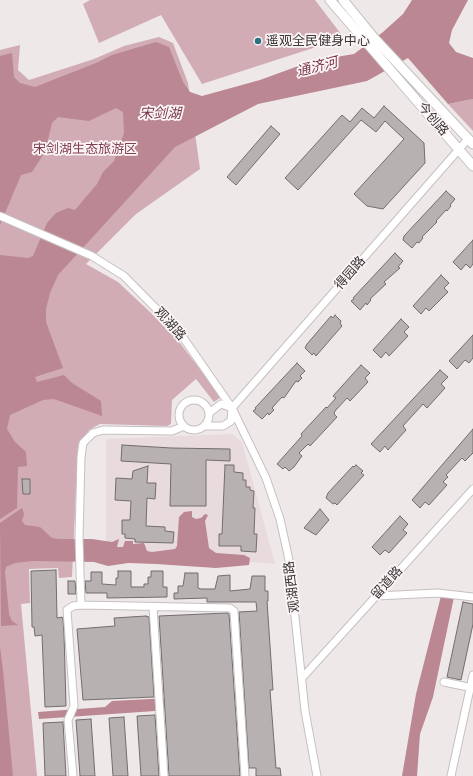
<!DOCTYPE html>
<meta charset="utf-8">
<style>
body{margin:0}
canvas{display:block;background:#eee8e9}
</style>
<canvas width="473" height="776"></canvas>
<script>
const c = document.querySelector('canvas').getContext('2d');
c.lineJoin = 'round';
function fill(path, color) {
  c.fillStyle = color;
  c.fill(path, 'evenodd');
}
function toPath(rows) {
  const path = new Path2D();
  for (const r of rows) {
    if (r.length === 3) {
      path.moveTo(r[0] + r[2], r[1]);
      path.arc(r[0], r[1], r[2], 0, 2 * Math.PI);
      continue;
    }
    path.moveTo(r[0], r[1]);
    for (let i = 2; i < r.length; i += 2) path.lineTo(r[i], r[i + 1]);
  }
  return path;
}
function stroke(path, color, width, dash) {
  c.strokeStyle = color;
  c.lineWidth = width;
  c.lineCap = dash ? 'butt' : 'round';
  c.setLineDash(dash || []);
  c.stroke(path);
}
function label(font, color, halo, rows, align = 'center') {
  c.font = font + ' Quicksand,"Noto Sans SC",sans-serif';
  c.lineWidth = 3.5;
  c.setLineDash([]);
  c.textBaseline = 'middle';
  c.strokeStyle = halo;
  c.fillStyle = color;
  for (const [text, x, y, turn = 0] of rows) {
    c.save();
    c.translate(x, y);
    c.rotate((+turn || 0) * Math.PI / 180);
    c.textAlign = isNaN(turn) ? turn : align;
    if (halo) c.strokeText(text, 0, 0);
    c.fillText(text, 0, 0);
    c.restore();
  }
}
fill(toPath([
 [232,434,242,442,275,564,216,559,106,555,106,439]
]), '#e8dadd');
fill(toPath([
 [90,0,315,0,344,38,202,84,161,15,99,43,83,4],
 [159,37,173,43,188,83,200,169,136,214,86,264,118,282,150,312,180,343,221,397,214,402,196,379,172,400,171,424,167,426,100,424,89,430,78,444,72,577,59,578,58,568,29,569,30,603,21,604,37,776,0,776,0,50,20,45,18,70,29,80,94,59,124,46],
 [473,99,473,131,448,104]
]), '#d1acb4');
fill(toPath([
 [412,0,468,0,452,30,449,43,456,52,473,58,473,99,448,104,408,58,367,81,258,104,175,147,58,275,50,293,46,309,46,322,63,368,35,377,37,382,64,375,72,383,101,401,102,416,54,399,43,400,10,415,7,429,15,442,26,452,27,466,18,467,17,508,0,519,0,255,28,258,33,256,47,223,56,213,68,208,75,210,97,184,103,172,114,161,124,133,123,112,116,108,89,121,58,117,52,123,45,152,32,172,21,175,0,225,0,56,12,53,14,77,20,83,35,87,96,63,112,55,156,42,169,47,183,82,190,92,202,96,260,80,312,61,354,54,383,32,403,14],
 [22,508,24,514,22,521,25,525,40,527,52,538,59,539,92,539,112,542,119,539,117,547,123,547,125,541,133,541,133,544,144,543,147,551,152,552,175,549,177,546,179,517,184,512,192,511,192,517,196,519,201,518,205,514,208,515,205,521,209,548,216,553,244,555,250,558,249,565,216,568,156,564,128,563,108,566,94,562,33,561,15,563,6,567,5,572,9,614,12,621,18,625,1,626,0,523],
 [441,596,454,597,433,697,420,734,417,776,402,776,416,694],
 [0,647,3,670,13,776,0,776],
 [242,694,241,701,155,706,155,711,39,719,38,712,105,707,112,701]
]), '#ba8793');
const building = toPath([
 [384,106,424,143,425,163,383,209,367,206,354,194,404,139,385,121,376,132,361,120,298,190,285,178,342,115,350,122,362,108,374,118,384,106],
 [271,126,280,134,236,185,227,177,271,126],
 [446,191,455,199,450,205,451,206,447,211,446,210,436,221,437,222,422,237,423,238,419,243,417,242,412,248,403,240,404,236,446,191],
 [473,240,473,264,470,268,466,264,461,270,453,262,473,240],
 [395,253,403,261,398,267,400,268,384,282,386,284,370,299,371,300,367,305,366,303,360,310,351,301,354,299,353,298,395,253],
 [441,275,449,283,444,288,448,292,429,311,426,308,421,314,413,306,441,275],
 [335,315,341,321,340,323,342,326,316,356,314,353,312,355,305,348,307,344,331,316,333,318,335,315],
 [401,319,409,327,404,332,408,336,389,356,386,352,381,358,373,350,401,319],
 [473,335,473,358,469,363,465,360,457,369,449,361,473,335],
 [297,363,305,371,300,376,302,378,298,382,296,381,284,398,282,397,272,408,274,410,269,415,268,413,262,419,253,411,256,409,255,408,297,363],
 [361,365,370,373,365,378,368,382,350,401,347,398,335,411,334,414,337,417,310,446,308,444,299,453,302,456,294,467,289,471,285,467,283,469,277,464,302,436,301,434,326,407,327,408,336,398,333,396,361,365],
 [440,370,448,377,441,384,445,388,427,408,423,404,403,426,406,430,388,450,385,446,380,452,371,444,440,370],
 [473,429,473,453,465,461,462,458,446,475,448,477,443,482,447,485,429,505,425,502,420,508,412,500,473,429],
 [122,445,171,448,230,449,230,461,206,460,206,506,170,506,171,464,121,461,122,445],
 [225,465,234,465,234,472,243,473,243,480,246,480,246,487,250,487,250,490,254,491,253,508,255,508,254,534,257,534,256,552,241,551,241,546,219,546,219,534,222,534,225,465],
 [356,465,363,471,361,473,364,475,337,505,335,503,333,504,326,498,328,493,353,466,354,467,356,465],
 [148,466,147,483,156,483,155,499,147,498,146,526,165,527,165,531,174,532,173,543,135,542,135,539,125,538,125,534,122,534,122,520,130,520,131,501,115,500,116,478,132,479,133,471,148,466],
 [22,479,30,479,30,494,23,494,22,479],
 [320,509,329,520,316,535,304,528,320,509],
 [400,516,408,524,403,530,407,533,389,553,385,550,380,555,372,547,400,516],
 [56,570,57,618,62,617,63,620,64,634,66,706,45,707,42,635,35,636,34,627,32,627,31,571,56,570],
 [118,571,131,571,131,587,144,587,144,584,148,584,148,577,151,577,151,571,163,571,163,587,167,587,167,597,107,598,107,593,86,593,85,581,91,581,91,572,102,572,102,584,116,585,116,578,118,578,118,571],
 [185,573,198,573,198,588,201,589,215,589,218,576,230,575,230,591,250,589,252,576,265,576,265,591,268,591,268,601,267,601,273,690,270,690,276,768,280,768,281,776,256,776,256,768,249,768,239,612,257,611,256,602,207,602,207,598,174,599,174,593,178,593,178,586,183,586,185,573],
 [68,581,75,581,76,594,68,594,68,581],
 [463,602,473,604,473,624,461,680,447,677,463,602],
 [227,613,229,614,240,776,169,776,159,616,227,613],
 [146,616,149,617,154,697,83,700,77,629,115,626,114,618,146,616],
 [155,715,159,776,141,776,137,716,155,715],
 [124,717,128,776,113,776,109,718,124,717],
 [91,719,95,776,80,776,76,720,91,719],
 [63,722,66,776,45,776,43,723,63,722]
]);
fill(building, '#b7b1b2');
stroke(building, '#736d6e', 1);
const minor = toPath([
 [0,216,92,256,124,276,180,333,232,408,266,478,280,519,289,560,305,711,317,776],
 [194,415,15],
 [232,408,468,139],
 [209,413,221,404,232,408],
 [204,426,223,426,231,421,232,408],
 [376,596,438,593,473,597],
 [81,605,79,537,81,457,83,443,93,433,103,430,172,431,184,426],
 [153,607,164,776],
 [302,678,473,489],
 [444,682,473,688],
 [73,776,68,720,74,706,67,610,73,606,81,605,230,608,234,611,245,776],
 [451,776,473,675]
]);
const major = toPath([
 [330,0,473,166],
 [343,0,374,38,473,144]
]);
stroke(minor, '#c6c0c1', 9);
stroke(major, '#c6c0c1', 11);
stroke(minor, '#fff', 7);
stroke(major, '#fff', 9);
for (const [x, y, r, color] of [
 [258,41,4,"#2b717f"]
]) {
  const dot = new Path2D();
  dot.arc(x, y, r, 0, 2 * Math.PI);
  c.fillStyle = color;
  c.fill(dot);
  stroke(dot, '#fcf5f6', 1.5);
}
label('13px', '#393637', '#fcf5f6', [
 ["遥观全民健身中心",266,41]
], 'left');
label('13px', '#393637', '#fcf5f6', [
 ["今创路",433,119,49],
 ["得园路",350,273,-49],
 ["观湖路",170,324,48],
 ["留道路",387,583,-48],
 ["观湖西路",292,587,-97]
]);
label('13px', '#823f52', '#fcf5f6', [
 ["宋剑湖生态旅游区",85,149]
]);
label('italic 14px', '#79374b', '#fcf5f6', [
 ["通济河",317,67,-14],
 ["宋剑湖",160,114]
]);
</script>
